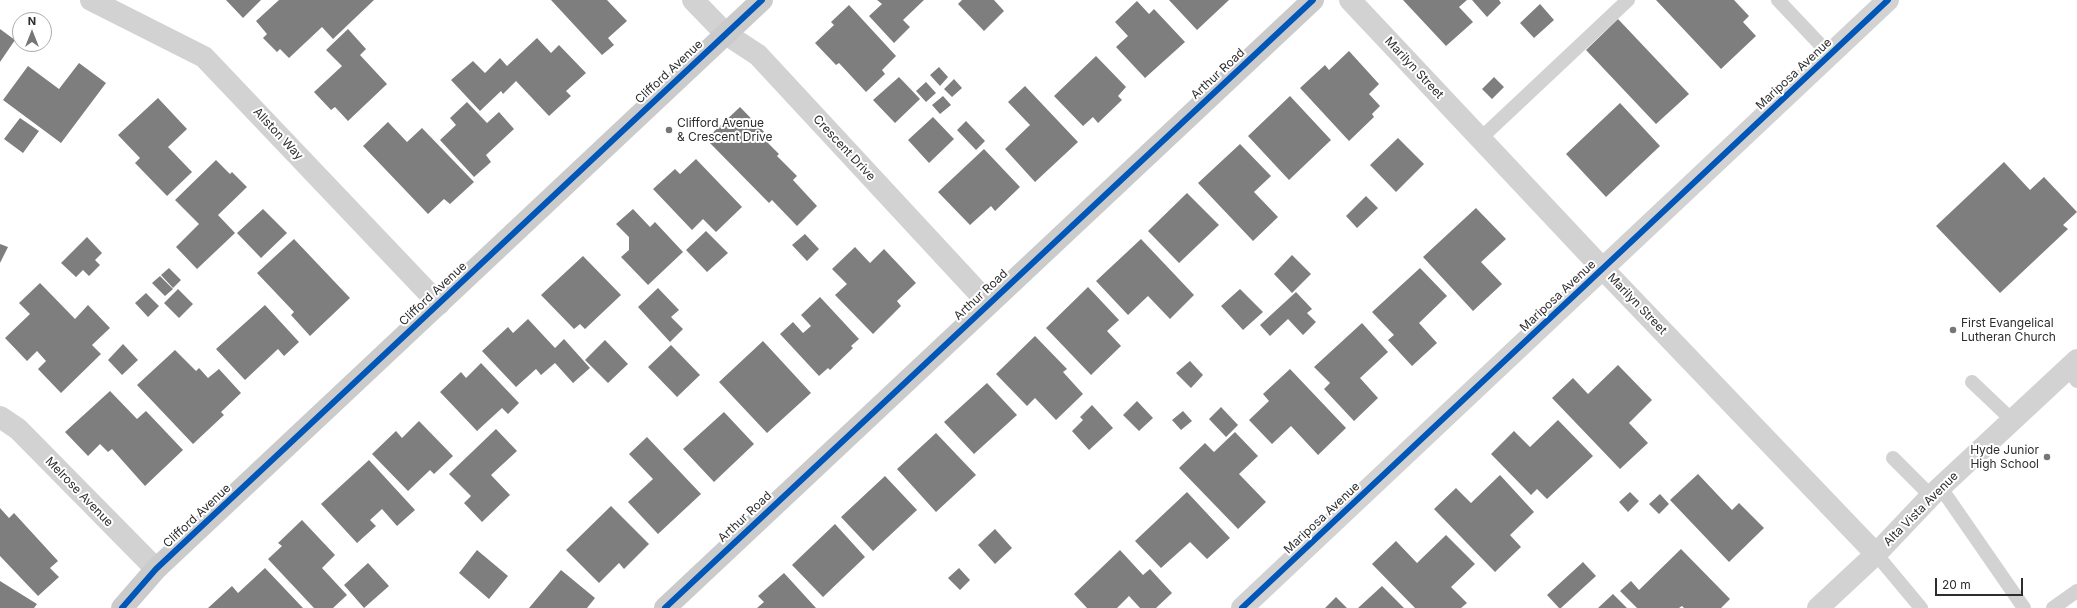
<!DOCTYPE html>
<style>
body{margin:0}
#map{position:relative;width:2077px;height:608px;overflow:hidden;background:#fff;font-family:Inter,sans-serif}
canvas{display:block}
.north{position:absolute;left:12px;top:12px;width:40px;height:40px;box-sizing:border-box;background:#fff;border:1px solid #ababab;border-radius:50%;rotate:0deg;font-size:11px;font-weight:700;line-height:16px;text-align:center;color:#2d2d2d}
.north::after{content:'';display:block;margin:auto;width:14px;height:18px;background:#767676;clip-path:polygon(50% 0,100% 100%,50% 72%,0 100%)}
.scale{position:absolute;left:1935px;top:578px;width:88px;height:18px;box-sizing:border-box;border:2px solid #2d2d2d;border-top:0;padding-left:5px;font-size:12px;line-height:14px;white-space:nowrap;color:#2d2d2d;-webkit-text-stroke:3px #fff;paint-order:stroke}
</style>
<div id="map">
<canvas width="2077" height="608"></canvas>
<div class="north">N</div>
<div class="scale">20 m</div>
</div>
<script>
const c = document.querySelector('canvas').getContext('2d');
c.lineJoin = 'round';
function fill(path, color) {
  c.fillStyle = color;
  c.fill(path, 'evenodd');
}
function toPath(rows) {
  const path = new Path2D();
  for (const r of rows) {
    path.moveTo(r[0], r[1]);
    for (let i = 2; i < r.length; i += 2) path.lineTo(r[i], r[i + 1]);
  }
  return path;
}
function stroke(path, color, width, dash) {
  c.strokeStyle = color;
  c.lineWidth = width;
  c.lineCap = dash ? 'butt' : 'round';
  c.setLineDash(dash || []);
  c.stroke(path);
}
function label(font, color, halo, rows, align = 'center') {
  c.font = font + ' Inter,sans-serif';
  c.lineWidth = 4;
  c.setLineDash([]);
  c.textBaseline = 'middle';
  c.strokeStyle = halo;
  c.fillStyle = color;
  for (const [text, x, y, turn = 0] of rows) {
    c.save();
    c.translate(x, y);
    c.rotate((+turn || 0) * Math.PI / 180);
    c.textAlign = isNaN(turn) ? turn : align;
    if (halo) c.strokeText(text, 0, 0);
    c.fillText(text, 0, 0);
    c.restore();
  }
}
fill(toPath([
 [226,0,261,0,243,18],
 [279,0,374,0,333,39,322,27,289,58,280,49,277,52,263,38,267,34,256,21],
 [551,0,607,0,627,21,608,38,614,45,602,55],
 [877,0,924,0,903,20,910,27,894,43,869,16,882,4],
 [962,0,994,0,1004,11,984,31,958,4],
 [1169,0,1229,0,1197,30],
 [1403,0,1467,0,1459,7,1473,22,1446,46],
 [1472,0,1499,0,1501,3,1487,17],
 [1656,0,1734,0,1749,16,1743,22,1756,36,1721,69],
 [1137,1,1149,14,1154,9,1185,42,1145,78,1116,47,1128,36,1115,22],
 [1540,4,1554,20,1534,38,1520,23],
 [849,5,896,56,882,70,885,74,866,92,839,63,836,65,815,43,834,25,831,22],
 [1618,19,1689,94,1656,124,1586,50],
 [0,29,15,40,0,62],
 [348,29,366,49,360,55,387,84,348,121,335,107,331,110,314,92,342,66,326,50],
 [537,38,551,53,559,45,586,73,566,91,571,96,549,116,516,81,503,94,501,91,480,111,451,80,473,61,485,73,500,58,507,66],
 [1349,51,1379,84,1369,94,1380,106,1372,114,1374,117,1349,141,1300,88,1325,65,1329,70],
 [1096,56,1126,87,1118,96,1122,100,1098,123,1093,117,1083,126,1054,96],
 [79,63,106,83,61,143,3,100,28,66,59,89],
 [939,67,948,77,940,86,930,75],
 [899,77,920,99,895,123,873,100],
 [1494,77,1504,87,1492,99,1482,89],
 [954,79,962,88,952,97,944,89],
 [926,82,936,93,926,102,916,91],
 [1025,86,1078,142,1035,182,1005,149,1030,125,1008,102],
 [943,96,951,105,940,114,932,105],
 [1290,96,1331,140,1289,180,1248,136],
 [158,98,187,129,168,147,192,172,167,196,135,163,140,158,118,135],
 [467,102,487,123,499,112,514,129,486,155,491,162,474,177,440,140,456,125,450,118],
 [1620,103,1660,146,1606,197,1566,154],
 [740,107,772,140,768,143,779,154,777,156,797,176,793,180,817,206,797,226,772,200,769,203,706,139],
 [933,117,954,139,929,163,908,140],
 [20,118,39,131,23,153,4,139],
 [966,121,985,141,976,150,957,130],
 [388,122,407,142,422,128,474,182,450,204,444,199,428,214,363,146],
 [1398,138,1424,164,1396,192,1370,165],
 [1240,144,1271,176,1254,192,1278,217,1253,241,1198,183],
 [984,149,1020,187,995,211,991,206,970,225,938,192],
 [696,159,742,207,716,232,703,219,692,230,653,189,675,169,680,174],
 [216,160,230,174,232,172,247,187,218,215,235,233,197,269,176,247,199,224,175,200],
 [2004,162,2030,190,2044,177,2077,212,2063,225,2068,229,2000,293,1936,226],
 [1187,193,1219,225,1179,263,1148,231],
 [1366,196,1378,208,1357,228,1346,216],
 [1476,208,1506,239,1481,262,1502,284,1473,311,1423,257],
 [263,209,287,233,261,258,237,233],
 [633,209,650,227,655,222,683,252,648,285,621,257,629,250,629,237,616,224],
 [706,231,728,253,707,272,686,250],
 [805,234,819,249,807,261,792,245],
 [87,237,102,253,95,260,100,265,89,276,83,270,76,277,61,263],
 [294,239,350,298,310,336,291,315,294,312,257,273],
 [1141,239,1194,295,1170,319,1148,296,1128,315,1096,281],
 [0,244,8,247,0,263],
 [855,247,870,263,884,249,916,283,897,301,901,306,873,334,835,295,847,284,832,269],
 [1292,255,1311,274,1292,293,1274,274],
 [583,256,621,295,585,329,580,324,574,329,541,295],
 [169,268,181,280,173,288,161,275],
 [1420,268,1447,296,1419,323,1437,343,1412,366,1388,340,1394,335,1372,312],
 [160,276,173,289,165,296,152,283],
 [40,283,75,319,88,305,110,328,92,345,101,354,61,393,38,369,46,361,37,351,27,361,5,338,30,314,19,303],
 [1088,287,1119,320,1107,331,1121,346,1091,375,1046,328],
 [658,288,679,310,671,317,683,329,670,342,638,307],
 [178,289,193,304,179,318,164,303],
 [1240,289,1263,312,1243,330,1221,306],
 [1296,292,1312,309,1307,313,1316,322,1303,335,1288,319,1270,336,1260,325],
 [146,293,159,306,148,317,135,303],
 [820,297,859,339,851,346,853,348,830,370,828,368,819,376,780,334,793,322,803,333,811,326,801,315],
 [265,305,299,342,284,356,278,349,245,380,216,349],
 [528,319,555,348,564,339,590,368,573,383,555,363,541,375,536,369,516,387,482,351,508,327,513,333],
 [1362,323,1388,352,1360,378,1378,398,1354,421,1324,389,1330,383,1314,367],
 [1035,336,1067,369,1063,372,1083,394,1056,420,1035,398,1027,406,996,374],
 [605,340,628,364,608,383,585,360],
 [763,341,811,393,767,433,719,382],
 [123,344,138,360,122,375,108,360],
 [671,345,700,375,677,397,648,367],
 [175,350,196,371,199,368,208,378,219,369,241,393,221,412,224,415,193,444,137,385],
 [1190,361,1203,375,1191,388,1176,373],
 [481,363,519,403,508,414,502,408,477,431,440,392,461,372,466,378],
 [1618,365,1652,400,1629,423,1648,443,1620,469,1552,398,1573,378,1588,394],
 [1290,369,1346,428,1318,455,1291,426,1272,444,1249,420,1269,401,1263,394],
 [987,383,1017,415,974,454,944,422],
 [110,391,137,419,146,411,183,450,145,486,112,449,108,452,100,444,88,456,65,432],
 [1137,401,1153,418,1139,431,1123,415],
 [1092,405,1113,428,1089,450,1072,431,1083,420,1080,417],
 [1221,407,1238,425,1226,437,1209,419],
 [1183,411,1192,421,1181,430,1172,420],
 [724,412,754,444,714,482,683,449],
 [1558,420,1593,456,1547,499,1537,489,1531,495,1491,454,1514,431,1530,447],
 [419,421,453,456,434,474,430,470,408,491,372,454,396,431,402,438],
 [496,429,517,451,491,475,510,495,482,522,464,503,471,496,449,474],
 [1235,432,1258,456,1239,474,1266,502,1238,529,1179,468,1205,443,1214,452],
 [936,433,976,475,936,512,897,469],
 [647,437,701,494,658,534,628,502,653,479,629,454],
 [369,460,415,510,397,526,382,509,370,520,376,526,357,543,321,504],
 [1698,474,1732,510,1739,503,1764,528,1729,562,1670,500],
 [1500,475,1534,512,1510,535,1521,547,1495,572,1434,509,1456,488,1471,503],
 [885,476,917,510,873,551,841,517],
 [1187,492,1230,538,1207,559,1190,542,1161,568,1135,541],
 [1630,492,1639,501,1628,512,1619,502],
 [1660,494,1669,504,1659,514,1649,504],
 [611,506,649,544,624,569,619,563,599,583,566,550],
 [0,508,9,518,14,513,58,561,50,568,59,577,38,596,0,556],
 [302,520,335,555,322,568,347,595,333,608,314,608,268,559,282,546,278,543],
 [835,524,865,557,823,597,792,565],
 [995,529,1012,548,995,564,978,545],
 [1446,535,1475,564,1451,587,1467,603,1461,608,1415,608,1372,564,1396,541,1417,563],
 [1681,549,1730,599,1721,608,1684,608,1682,606,1679,608,1637,608,1620,591,1631,581,1639,590],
 [477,550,508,576,489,599,459,573],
 [1120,550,1143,575,1150,569,1172,593,1156,608,1140,608,1129,596,1117,608,1087,608,1074,594],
 [1583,562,1596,576,1561,608,1559,608,1547,595],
 [368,563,389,586,364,608,344,585],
 [265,568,303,608,208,608,232,586,238,593],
 [959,568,970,580,960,590,948,578],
 [561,570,595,598,587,608,529,608],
 [784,573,816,608,757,608,764,602,758,596],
 [0,581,37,604,34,608,0,608],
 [1382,586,1404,608,1358,608],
 [1613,594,1627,608,1598,608],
 [1336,597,1347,608,1325,608]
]), '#7e7e7e');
stroke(toPath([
 [1778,0,1830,55],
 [1480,139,1628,0],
 [2068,369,2077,381],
 [1972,382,2012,420],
 [1893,458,1931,496],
 [1941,488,2024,608],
 [1876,554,1921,608],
 [2053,608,2077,591]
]), '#d2d2d2', 14);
stroke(toPath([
 [91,0,204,57,439,304],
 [693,0,726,34,758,55,988,303],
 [1350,0,1603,269,1876,554],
 [0,417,18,429,156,569],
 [1242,608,1888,0],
 [1818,608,1876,554,1931,496,2077,360]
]), '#d2d2d2', 22);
stroke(toPath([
 [122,608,156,569,762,0],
 [665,608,1313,0]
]), '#cbcbcb', 22);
stroke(toPath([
 [122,608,156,569,762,0],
 [665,608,1313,0],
 [1242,608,1888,0]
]), '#0057b8', 6);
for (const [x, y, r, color] of [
 [669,130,4,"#767676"],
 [1953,330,4,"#767676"],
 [2047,457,4,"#767676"]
]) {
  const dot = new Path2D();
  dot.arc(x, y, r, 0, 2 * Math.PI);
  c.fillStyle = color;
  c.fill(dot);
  stroke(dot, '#fff', 1.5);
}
label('12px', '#2d2d2d', '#fff', [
 ["Marilyn Street",1414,68,47],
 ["Clifford Avenue",669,72,-43],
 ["Arthur Road",1218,74,-43],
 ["Mariposa Avenue",1794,74,-43],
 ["Allston Way",278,134,47],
 ["Crescent Drive",844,148,47],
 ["Clifford Avenue",433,294,-43],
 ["Arthur Road",981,295,-43],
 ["Mariposa Avenue",1558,296,-43],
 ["Marilyn Street",1637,304,46],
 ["Melrose Avenue",79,492,46],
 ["Alta Vista Avenue",1921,509,-45],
 ["Clifford Avenue",197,516,-43],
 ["Arthur Road",745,517,-43],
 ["Mariposa Avenue",1322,518,-43]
]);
label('12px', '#2d2d2d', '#fff', [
 ["Clifford Avenue",677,123],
 ["& Crescent Drive",677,137],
 ["First Evangelical",1961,323],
 ["Lutheran Church",1961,337],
 ["Hyde Junior",2039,450,"right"],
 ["High School",2039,464,"right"]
], 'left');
</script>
